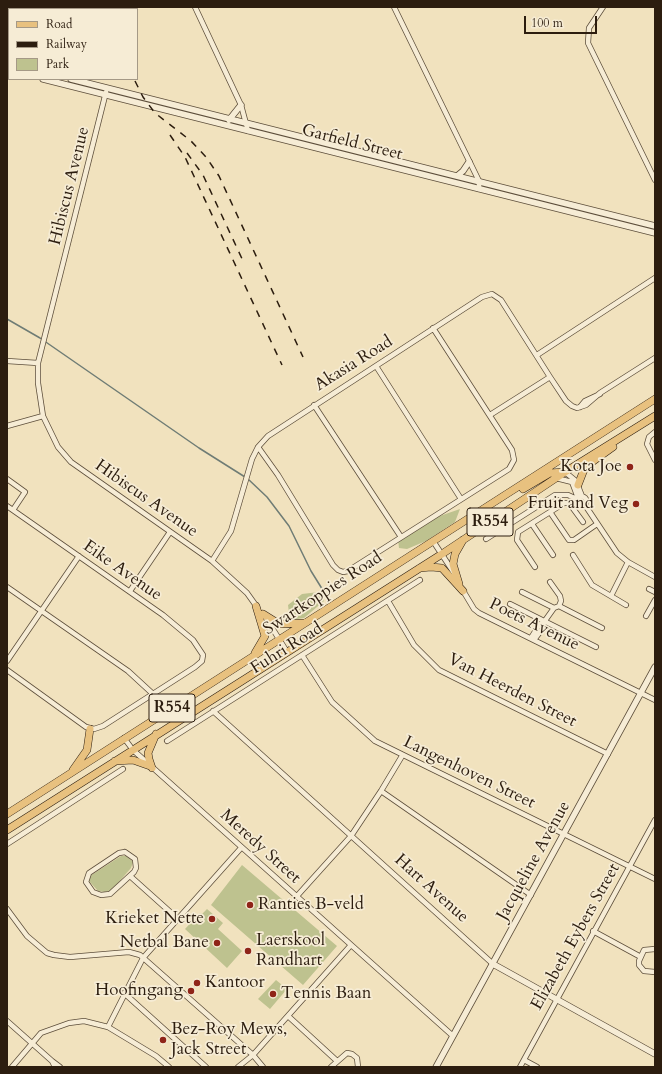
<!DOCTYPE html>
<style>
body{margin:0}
#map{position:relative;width:662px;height:1074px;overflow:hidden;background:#f1e2be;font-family:Cardo,serif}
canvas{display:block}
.frame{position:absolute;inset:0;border:8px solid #2c1d0f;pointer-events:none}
.legend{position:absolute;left:8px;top:8px;width:130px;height:72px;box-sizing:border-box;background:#f6ecd5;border:1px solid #a59986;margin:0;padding:5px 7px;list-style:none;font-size:12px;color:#2c1d0f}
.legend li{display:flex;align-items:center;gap:8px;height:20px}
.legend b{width:20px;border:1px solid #a59986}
.scale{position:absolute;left:524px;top:16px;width:73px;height:18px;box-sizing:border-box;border:2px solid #2c1d0f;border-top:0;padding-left:5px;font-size:12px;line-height:14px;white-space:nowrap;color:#2c1d0f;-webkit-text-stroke:3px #f6ecd5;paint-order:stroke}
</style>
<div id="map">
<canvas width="662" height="1074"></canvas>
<div class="frame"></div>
<ul class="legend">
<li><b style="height:5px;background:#e8c17f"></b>Road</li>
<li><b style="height:5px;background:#2c1d0f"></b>Railway</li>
<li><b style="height:11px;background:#bec28f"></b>Park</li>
</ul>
<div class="scale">100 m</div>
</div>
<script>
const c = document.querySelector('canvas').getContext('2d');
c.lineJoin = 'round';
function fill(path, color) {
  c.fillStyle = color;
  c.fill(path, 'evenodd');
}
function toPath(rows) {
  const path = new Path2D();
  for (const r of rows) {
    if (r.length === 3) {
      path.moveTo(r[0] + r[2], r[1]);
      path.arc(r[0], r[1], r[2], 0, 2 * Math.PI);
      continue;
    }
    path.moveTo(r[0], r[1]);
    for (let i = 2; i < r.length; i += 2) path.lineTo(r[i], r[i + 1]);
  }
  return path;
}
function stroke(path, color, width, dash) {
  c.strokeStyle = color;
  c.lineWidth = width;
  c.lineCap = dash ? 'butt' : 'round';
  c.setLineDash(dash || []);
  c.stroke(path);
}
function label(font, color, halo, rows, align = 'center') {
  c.font = font + ' Cardo,serif';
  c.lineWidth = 3.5;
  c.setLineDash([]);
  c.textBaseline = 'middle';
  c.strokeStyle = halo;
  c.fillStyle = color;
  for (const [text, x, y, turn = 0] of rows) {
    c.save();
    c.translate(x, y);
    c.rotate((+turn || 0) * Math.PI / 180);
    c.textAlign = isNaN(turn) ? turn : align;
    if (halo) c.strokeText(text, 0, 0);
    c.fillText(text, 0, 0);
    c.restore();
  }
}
fill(toPath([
 [460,509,455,522,426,541,407,549,399,548,398,539,434,518],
 [319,592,323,595,324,601,304,618,290,620,288,605,302,594],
 [121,856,126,856,131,860,133,862,131,868,112,890,105,892,98,891,89,881,90,876],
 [242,865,337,946,303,985,211,905],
 [207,909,223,923,218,929,242,951,227,968,185,929,200,913,202,914],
 [276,980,287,989,270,1009,258,999]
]), '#bec28f');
stroke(toPath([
 [7,319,40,338,199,448,245,477],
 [248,479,267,497,289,526,311,571,329,600]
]), '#6f7c75', 1.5);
const minor = toPath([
 [195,7,241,105,248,131],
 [394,7,479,181,479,189],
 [603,7,589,28,588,43,655,180],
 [106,92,38,363,38,383,43,416,58,447,71,462,212,561,247,593,257,607],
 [537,355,655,278],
 [7,361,38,363],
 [376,366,461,499],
 [314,405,401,537],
 [580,407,585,401,600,394],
 [490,415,550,377],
 [7,426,43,416],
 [655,432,649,437,647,444,655,460],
 [258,447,278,475,333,565,338,570,343,572,348,571,509,469,514,460,512,450,433,328],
 [565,472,576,481,582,496],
 [556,478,572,482,578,498],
 [7,479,25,492,13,510],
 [582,501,4.5],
 [585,505,617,553,628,562,655,577],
 [7,506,163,615,193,640,203,655,202,661,195,667,103,726,94,729,86,727,7,670],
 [550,512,564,503,569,503,583,522],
 [532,524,553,555],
 [486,539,555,495,568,495,577,499],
 [433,541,454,573],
 [573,555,592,585,626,605],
 [212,561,231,531,252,459,258,447,268,436,482,297,492,294,501,300,550,377,566,401,572,406,577,408,586,405,600,393,655,358],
 [535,567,517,540,518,532,550,512,569,540,574,540,597,524],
 [550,582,560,596,561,601,559,606],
 [7,587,128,671,153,694],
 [462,589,474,609,479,613,655,700],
 [649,589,655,592],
 [130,591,170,532],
 [522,592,554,608],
 [611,596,628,562],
 [388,601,414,645,439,670,608,754],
 [510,604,596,647],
 [646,616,655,600],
 [266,618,287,652],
 [531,638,539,625,544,622,554,608,559,606,602,628],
 [534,640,543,628,544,622],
 [302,655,332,702,375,741,655,879],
 [7,661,79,556],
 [213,711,493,964],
 [124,738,133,750,453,1036],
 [167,741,420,580],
 [381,791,531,895],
 [7,844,123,769],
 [125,852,135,859,136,868,134,872,110,894,101,895,93,892,86,882,89,873,119,853,125,852],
 [130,876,178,919],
 [297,896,351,836,381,791,402,756],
 [7,909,27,936,47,953,54,955,70,957,129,952,140,955,253,1055,263,1067],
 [593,931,639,956],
 [655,949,644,950,639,961,639,965,644,971,655,972],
 [124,993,206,1067],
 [288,1016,337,1061],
 [7,1021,52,1061],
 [108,1027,143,958,241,848],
 [524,1060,537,1067],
 [12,1067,41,1033,69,1023,84,1021,108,1027,156,1056,169,1067],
 [55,1067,52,1061,60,1067],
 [238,1067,253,1055,351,945],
 [331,1067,347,1053,352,1054,357,1058,358,1067],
 [520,1067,655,820]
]);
const tertiary = toPath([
 [7,63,9,64],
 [7,69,9,70],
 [43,79,655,233],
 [71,79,655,226],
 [229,120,241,105],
 [457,176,463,171,469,162],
 [493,964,655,1054],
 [436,1067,655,667]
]);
const primary = toPath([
 [578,485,585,467,613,447],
 [523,489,550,473,564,472],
 [420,568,431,567,442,568,463,591],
 [459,584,453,564,455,554,463,540],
 [263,614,279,624,304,623],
 [255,653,265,636,256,606],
 [115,761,133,760,150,766],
 [152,768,149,759,148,753,156,734],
 [73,770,87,750,90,729],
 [7,814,655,399],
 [7,830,442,554,565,472,655,416]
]);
stroke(minor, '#5d4e3b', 6);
stroke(tertiary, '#5d4e3b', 7);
stroke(primary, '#2c1d0f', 8);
stroke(minor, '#f6ecd5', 4.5);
stroke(tertiary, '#f6ecd5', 5.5);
stroke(primary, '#e8c17f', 7);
stroke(toPath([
 [103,7,103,9],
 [135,81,143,97,155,113,191,141,206,157,219,176,303,357],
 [170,135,185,157,282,365],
 [187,153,203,175,244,263]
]), '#2c1d0f', 1.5, [7, 7]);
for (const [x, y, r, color] of [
 [630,467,4,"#8f2418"],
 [636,504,4,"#8f2418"],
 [250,905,4,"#8f2418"],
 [212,919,4,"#8f2418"],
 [217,943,4,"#8f2418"],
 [248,951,4,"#8f2418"],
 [197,983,4,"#8f2418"],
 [191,991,4,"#8f2418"],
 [273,994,4,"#8f2418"],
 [163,1040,4,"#8f2418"]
]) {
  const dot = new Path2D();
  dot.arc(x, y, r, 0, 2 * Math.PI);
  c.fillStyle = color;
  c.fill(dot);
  stroke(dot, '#f6ecd5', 1.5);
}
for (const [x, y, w] of [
 [490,522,46],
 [172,708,46]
]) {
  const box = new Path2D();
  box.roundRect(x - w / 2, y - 14, w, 28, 3);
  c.fillStyle = '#f6ecd5';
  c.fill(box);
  stroke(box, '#2c1d0f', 1);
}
label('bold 16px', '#2c1d0f', null, [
 ["R554",490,522],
 ["R554",172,708]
]);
label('17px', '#2c1d0f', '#f6ecd5', [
 ["Garfield Street",352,143,14],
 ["Hibiscus Avenue",70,186,-76],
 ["Akasia Road",354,364,-32],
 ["Hibiscus Avenue",146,499,35],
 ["Eike Avenue",122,571,35],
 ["Swartkoppies Road",323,594,-33],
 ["Poets Avenue",534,625,26],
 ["Fuhri Road",287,649,-32],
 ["Van Heerden Street",512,691,27],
 ["Langenhoven Street",469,773,26],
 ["Meredy Street",260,847,42],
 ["Jacqueline Avenue",534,861,-61],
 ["Hart Avenue",431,889,42],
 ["Elizabeth Eybers Street",576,937,-61]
]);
label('17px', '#2c1d0f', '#f6ecd5', [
 ["Kota Joe",622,467],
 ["Fruit and Veg",628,504],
 ["Ranties B-veld",258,905,"left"],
 ["Krieket Nette",204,919],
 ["Laerskool",256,941,"left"],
 ["Randhart",256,961,"left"],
 ["Netbal Bane",209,943],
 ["Kantoor",205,983,"left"],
 ["Hoofingang",183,991],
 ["Tennis Baan",281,994,"left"],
 ["Bez-Roy Mews,",171,1030,"left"],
 ["Jack Street",171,1050,"left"]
], 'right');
</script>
